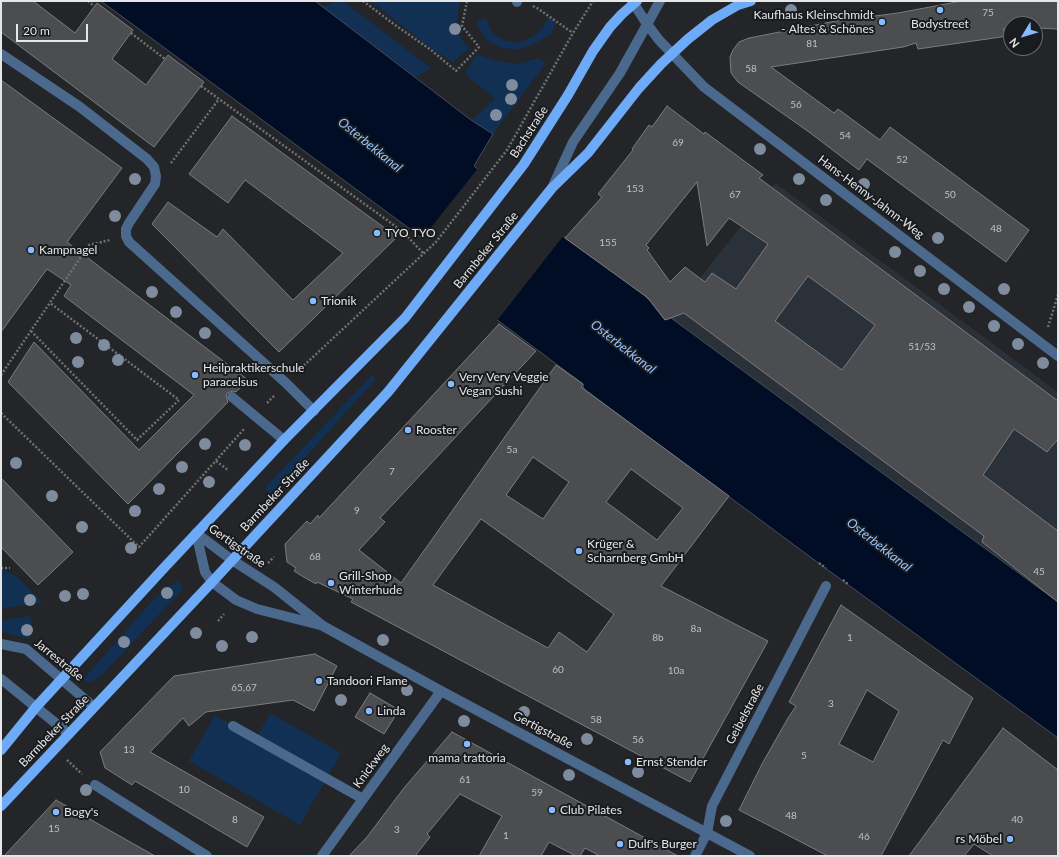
<!DOCTYPE html>
<meta charset="utf-8">
<style>
body{margin:0}
#map{position:relative;width:1059px;height:857px;overflow:hidden;background:#232528;font-family:Lato,sans-serif}
canvas{display:block}
.frame{position:absolute;inset:0;border:2px solid #e4e6e8;pointer-events:none}
.north{position:absolute;left:1003px;top:16px;width:40px;height:40px;box-sizing:border-box;background:#191b1e;border:1px solid #6a6c6f;border-radius:50%;rotate:232deg;font-size:11px;font-weight:700;line-height:16px;text-align:center;color:#e4e6e8}
.north::after{content:'';display:block;margin:auto;width:14px;height:18px;background:#87bbfc;clip-path:polygon(50% 0,100% 100%,50% 72%,0 100%)}
.scale{position:absolute;left:16px;top:24px;width:72px;height:18px;box-sizing:border-box;border:2px solid #e4e6e8;border-top:0;padding-left:5px;font-size:12px;line-height:14px;white-space:nowrap;color:#e4e6e8;-webkit-text-stroke:3px #191b1e;paint-order:stroke}
</style>
<div id="map">
<canvas width="1059" height="857"></canvas>
<div class="frame"></div>
<div class="north">N</div>
<div class="scale">20 m</div>
</div>
<script>
const c = document.querySelector('canvas').getContext('2d');
c.lineJoin = 'round';
function fill(path, color) {
  c.fillStyle = color;
  c.fill(path, 'evenodd');
}
function toPath(rows) {
  const path = new Path2D();
  for (const r of rows) {
    path.moveTo(r[0], r[1]);
    for (let i = 2; i < r.length; i += 2) path.lineTo(r[i], r[i + 1]);
  }
  return path;
}
function stroke(path, color, width, dash) {
  c.strokeStyle = color;
  c.lineWidth = width;
  c.lineCap = dash ? 'butt' : 'round';
  c.setLineDash(dash || []);
  c.stroke(path);
}
function label(font, color, halo, rows, align = 'center') {
  c.font = font + ' Lato,sans-serif';
  c.lineWidth = 4;
  c.setLineDash([]);
  c.textBaseline = 'middle';
  c.strokeStyle = halo;
  c.fillStyle = color;
  for (const [text, x, y, turn = 0] of rows) {
    c.save();
    c.translate(x, y);
    c.rotate((+turn || 0) * Math.PI / 180);
    c.textAlign = isNaN(turn) ? turn : align;
    if (halo) c.strokeText(text, 0, 0);
    c.fillText(text, 0, 0);
    c.restore();
  }
}
fill(toPath([
 [775,183,1058,392,1058,602,671,318,700,278]
]), '#2b3138');
fill(toPath([
 [336,1,343,1,431,68,416,77,323,7],
 [370,1,460,1,456,27,462,40,470,48,453,62,432,49],
 [548,17,556,22,551,34,534,44,516,50,499,47,486,39,477,27,478,20,486,18,492,33,504,40,518,43,533,37,544,26],
 [477,54,493,60,517,64,539,58,546,63,493,134,472,120,495,99,465,74],
 [373,374,375,380,272,494,269,493,266,490,266,487],
 [1,569,15,575,43,603,1,608],
 [178,581,183,589,101,676,93,681,87,682,84,681,86,676,152,601,169,586],
 [29,616,32,622,32,632,29,638,20,637,1,631,1,621],
 [270,713,341,753,300,825,189,761,215,715,256,738]
]), '#123053');
const water = toPath([
 [101,1,315,1,471,120,493,134,474,166,565,238,640,291,651,302,665,320,671,318,1058,602,1058,738,817,562,584,389,583,384,496,319,505,305,414,232,101,1]
]);
fill(water, '#000d24');
stroke(water, '#444e5f', 1);
fill(toPath([
 [479,167,564,235,496,322,494,318,503,305,421,240]
]), '#232528');
const building = toPath([
 [1,1,33,1,75,33,97,3,133,30,112,59,146,85,168,55,204,82,154,147,1,32,1,1],
 [962,1,1058,1,1058,29,1035,28,1035,24,1011,24,1011,29,1003,29,1008,36,918,49,916,43,903,47,771,67,834,113,838,109,880,140,890,127,1029,230,1006,262,867,159,859,170,809,132,738,82,731,73,730,57,733,50,739,42,749,38,836,21,898,13,962,1],
 [1,80,122,168,67,242,248,380,236,392,233,391,227,393,226,396,228,402,128,504,8,382,34,342,139,450,194,395,64,296,71,285,47,269,1,332,1,80],
 [667,106,704,134,705,132,728,149,763,175,759,178,1058,401,1058,439,1047,452,1014,429,983,475,1058,531,1058,602,982,542,984,536,684,313,665,320,648,298,565,238,602,197,598,194,633,150,632,149,649,125,652,127,667,106],
 [697,182,707,246,729,218,768,244,736,289,712,273,705,282,685,267,670,282,647,250,649,248,646,245,697,182],
 [808,276,875,325,842,370,775,321,808,276],
 [232,116,397,237,279,352,152,224,168,202,217,237,223,229,293,300,343,253,245,180,228,203,189,174,232,116],
 [499,324,536,351,380,518,385,522,359,550,401,583,556,365,583,384,581,387,729,496,661,586,768,641,690,782,351,602,353,599,317,582,316,584,302,576,294,571,296,568,287,562,285,544,307,521,310,524,318,515,319,518,499,324],
 [533,457,569,482,543,519,506,495,533,457],
 [631,469,683,508,657,540,606,502,631,469],
 [481,519,614,614,587,652,559,632,548,648,433,585,481,519],
 [1,478,73,552,38,585,1,547,1,478],
 [841,605,973,698,949,744,943,740,881,856,828,856,739,810,762,764,788,718,796,706,789,702,841,605],
 [867,690,899,711,873,762,839,744,867,690],
 [315,654,337,666,314,711,293,700,206,712,189,726,183,718,150,752,264,817,247,847,135,781,132,785,105,768,100,752,174,676,315,654],
 [370,693,399,710,384,734,355,717,370,693],
 [1003,728,1058,770,1058,856,993,856,974,844,964,856,909,856,1003,728],
 [452,732,523,771,678,856,600,856,585,848,580,856,576,856,549,842,541,856,479,856,502,816,460,794,427,834,430,837,415,856,349,856,367,837,404,788,452,732],
 [56,800,86,817,155,856,4,856,56,800]
]);
fill(building, '#4b4d50');
stroke(building, '#7a7c80', 1);
stroke(toPath([
 [88,1,94,6],
 [363,1,395,25,431,50,456,71,479,47,462,26,467,1],
 [533,6,537,8,573,33],
 [131,33,165,59],
 [201,86,391,223,406,235,423,253],
 [171,163,219,99],
 [1048,327,1058,295],
 [31,331,137,440,179,400,50,303],
 [298,371,436,242,507,150,573,33,593,1],
 [1,375,89,245,110,240],
 [267,403,275,395],
 [1,413,139,547,244,429],
 [216,461,228,470],
 [268,563,274,557],
 [819,563,826,568],
 [1,568,10,568],
 [843,580,849,585],
 [218,621,224,614],
 [67,760,82,774]
]), '#6f7174', 2.5, [2, 2]);
stroke(toPath([
 [517,1,517,2],
 [632,1,647,24,659,40,704,87,1058,356],
 [1,54,80,107,147,159,154,167,156,176,155,184,129,223,126,229,126,236,129,242,286,383,314,411],
 [552,188,573,142,620,73,660,1],
 [232,397,284,440],
 [196,533,232,560,274,587,323,626,441,691,750,856],
 [196,533,205,572,212,582,236,600,257,609,320,625],
 [1,644,26,649,94,707],
 [1,679,69,734],
 [233,726,363,799],
 [95,785,207,856],
 [322,856,441,691],
 [695,856,707,833,712,806,826,586]
]), '#4b688d', 10);
stroke(toPath([
 [1,750,36,707,162,570,284,440,405,318,524,164,568,95,593,51,610,27,622,14,637,1],
 [1,806,212,582,388,392,552,188,588,153,639,88,661,64,688,39,712,20,738,5,751,1]
]), '#6daaf7', 10);
c.fillStyle = '#7e8c9e';
for (const [x, y] of [
 [791,10],
 [455,29],
 [512,85],
 [511,99],
 [496,115],
 [760,149],
 [135,179],
 [799,179],
 [864,184],
 [826,200],
 [115,216],
 [938,238],
 [895,252],
 [920,271],
 [944,289],
 [1004,289],
 [152,292],
 [969,307],
 [176,312],
 [994,326],
 [205,333],
 [76,338],
 [1018,344],
 [104,345],
 [118,360],
 [78,362],
 [1043,363],
 [205,444],
 [245,445],
 [16,463],
 [182,467],
 [209,482],
 [159,489],
 [52,496],
 [135,511],
 [82,527],
 [131,548],
 [167,593],
 [83,594],
 [65,596],
 [30,600],
 [27,630],
 [196,633],
 [252,637],
 [383,640],
 [124,642],
 [222,646],
 [407,690],
 [341,700],
 [524,712],
 [464,721],
 [587,739],
 [638,772],
 [569,775],
 [86,790],
 [726,821]
]) {
  c.beginPath();
  c.arc(x, y, 6, 0, 2 * Math.PI);
  c.fill();
}
for (const [x, y, r, color] of [
 [940,10,4,"#87bbfc"],
 [882,22,4,"#87bbfc"],
 [377,233,4,"#87bbfc"],
 [31,250,4,"#87bbfc"],
 [313,301,4,"#87bbfc"],
 [195,375,4,"#87bbfc"],
 [451,384,4,"#87bbfc"],
 [408,430,4,"#87bbfc"],
 [579,551,4,"#87bbfc"],
 [331,583,4,"#87bbfc"],
 [319,681,4,"#87bbfc"],
 [369,711,4,"#87bbfc"],
 [467,744,4,"#87bbfc"],
 [628,762,4,"#87bbfc"],
 [552,810,4,"#87bbfc"],
 [56,812,4,"#87bbfc"],
 [1010,839,4,"#87bbfc"],
 [620,844,4,"#87bbfc"]
]) {
  const dot = new Path2D();
  dot.arc(x, y, r, 0, 2 * Math.PI);
  c.fillStyle = color;
  c.fill(dot);
  stroke(dot, '#191b1e', 1.5);
}
label('10px', '#bec0c2', null, [
 ["75",988,13],
 ["81",812,44],
 ["58",751,69],
 ["56",796,105],
 ["54",845,136],
 ["69",678,143],
 ["52",902,160],
 ["153",635,189],
 ["67",735,195],
 ["50",950,195],
 ["48",996,229],
 ["155",608,243],
 ["51/53",922,347],
 ["5a",512,450],
 ["7",392,472],
 ["9",357,511],
 ["68",315,557],
 ["45",1039,572],
 ["8a",696,629],
 ["8b",658,638],
 ["1",850,638],
 ["60",558,670],
 ["10a",676,671],
 ["65,67",244,688],
 ["3",831,704],
 ["58",596,720],
 ["56",638,740],
 ["13",129,750],
 ["5",804,756],
 ["61",465,780],
 ["10",184,790],
 ["59",537,793],
 ["48",791,816],
 ["8",235,820],
 ["40",1017,820],
 ["15",54,829],
 ["3",397,830],
 ["1",506,836],
 ["46",864,837]
]);
label('12px', '#e4e6e8', '#191b1e', [
 ["Kaufhaus Kleinschmidt",874,15,"right"],
 ["- Altes & Schönes",874,29,"right"],
 ["Bodystreet",940,24,"center"],
 ["TYO TYO",385,233],
 ["Kampnagel",39,250],
 ["Trionik",321,301],
 ["Heilpraktikerschule",203,368],
 ["paracelsus",203,382],
 ["Very Very Veggie",459,377],
 ["Vegan Sushi",459,391],
 ["Rooster",416,430],
 ["Krüger &",587,544],
 ["Scharnberg GmbH",587,558],
 ["Grill-Shop",339,576],
 ["Winterhude",339,590],
 ["Tandoori Flame",327,681],
 ["Linda",377,711],
 ["mama trattoria",467,758,"center"],
 ["Ernst Stender",636,762],
 ["Club Pilates",560,810],
 ["Bogy's",64,812],
 ["rs Möbel",1002,839,"right"],
 ["Dulf's Burger",628,844]
], 'left');
label('12px', '#e4e6e8', '#191b1e', [
 ["Bachstraße",529,132,-57],
 ["Hans-Henny-Jahnn-Weg",871,197,37],
 ["Barmbeker Straße",486,250,-51],
 ["Barmbeker Straße",275,495,-47],
 ["Gertigstraße",237,546,35],
 ["Jarrestraße",59,660,39],
 ["Geibelstraße",745,714,-62],
 ["Gertigstraße",543,730,28],
 ["Barmbeker Straße",54,731,-46],
 ["Knickweg",371,766,-54]
]);
label('italic 13px', '#94c2fe', '#191b1e', [
 ["Osterbekkanal",370,145,39],
 ["Osterbekkanal",623,347,38],
 ["Osterbekkanal",879,545,38]
]);
</script>
